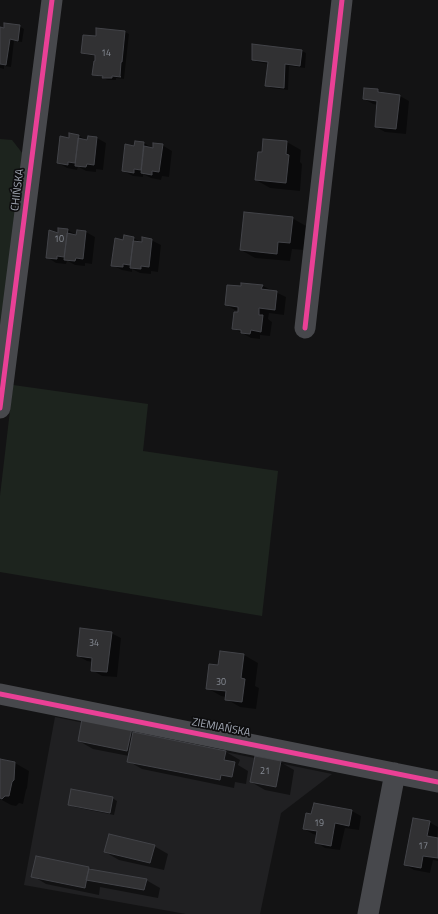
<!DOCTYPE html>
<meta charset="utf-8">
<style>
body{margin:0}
canvas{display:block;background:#131314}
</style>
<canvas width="438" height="914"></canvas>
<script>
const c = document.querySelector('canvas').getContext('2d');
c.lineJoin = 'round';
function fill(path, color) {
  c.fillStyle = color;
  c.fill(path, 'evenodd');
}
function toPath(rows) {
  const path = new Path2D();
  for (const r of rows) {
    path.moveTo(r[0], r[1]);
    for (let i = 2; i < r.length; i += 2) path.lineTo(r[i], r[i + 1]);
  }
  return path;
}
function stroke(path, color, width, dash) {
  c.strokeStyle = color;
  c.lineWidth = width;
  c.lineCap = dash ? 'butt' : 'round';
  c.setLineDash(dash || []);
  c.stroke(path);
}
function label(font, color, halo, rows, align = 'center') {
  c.font = font + ' "Titillium Web",sans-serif';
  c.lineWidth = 3.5;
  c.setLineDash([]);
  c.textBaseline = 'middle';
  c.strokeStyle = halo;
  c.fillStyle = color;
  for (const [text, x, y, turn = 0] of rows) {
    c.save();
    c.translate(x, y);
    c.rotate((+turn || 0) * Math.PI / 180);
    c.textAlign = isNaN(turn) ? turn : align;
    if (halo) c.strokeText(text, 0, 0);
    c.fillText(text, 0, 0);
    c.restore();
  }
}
fill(toPath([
 [55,717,332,774,281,813,260,914,186,914,24,885]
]), '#202022');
fill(toPath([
 [0,139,12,140,23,154,0,340],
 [13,385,148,404,143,451,278,471,262,616,0,572,0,496]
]), '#1d241e');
fill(toPath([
 [19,26,24,29,22,42,14,41,11,67,4,66,4,69,0,68,0,28,4,29],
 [125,32,129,34,124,79,116,78,116,80,108,80,93,74,96,56,87,55,82,53,97,37],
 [253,45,302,51,306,53,305,68,289,66,288,90,271,88,266,85,269,64,257,62,253,60],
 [365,89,378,90,385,94,400,96,409,101,406,134,385,132,376,127,378,105,373,104,364,99],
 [78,135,88,141,97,138,106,143,103,170,96,169,96,172,86,171,79,167,78,167,77,170,67,168,58,163,69,140],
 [136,142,144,143,154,149,162,145,172,151,169,177,162,176,161,180,151,178,143,174,143,177,133,176,123,171,135,147],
 [287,142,301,150,300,162,302,164,300,191,270,188,256,180],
 [292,218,306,226,304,250,292,249,290,261,255,258,241,250],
 [67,230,77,235,86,232,95,237,92,264,85,263,85,266,75,265,68,261,67,261,66,264,56,263,47,257,58,234],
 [133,238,143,243,151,240,161,245,158,272,151,271,151,274,140,273,132,269,132,272,122,270,112,265,124,242],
 [242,284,263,286,286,297,284,315,269,313,268,319,272,322,270,336,260,335,260,339,251,338,233,328,239,310,235,310,226,305,242,287],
 [111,633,121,638,117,677,102,676,92,670,93,662,87,661,78,656],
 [244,655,258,663,255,686,259,688,256,709,240,707,226,699,226,697,221,696,207,688,219,666],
 [131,729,142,735,226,752,240,760,238,765,248,771,246,784,235,782,234,788,142,769,128,761,129,756,93,749,79,741],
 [0,760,15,763,29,771,27,788,26,790,23,804,19,803,16,806,11,805,0,799],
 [280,762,294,770,290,795,265,790,251,782],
 [112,798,117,801,114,815,74,807,69,804],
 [314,804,352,811,361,816,359,830,345,828,340,850,325,848,316,842,317,835,313,834,304,829,312,815],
 [429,822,438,827,437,838,438,839,438,861,433,860,430,873,414,870,405,865],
 [154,846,168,854,164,870,119,860,105,852],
 [89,867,94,871,146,880,160,888,158,898,100,887,99,895,46,884,33,876]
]), '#0007');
const building = toPath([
 [4,23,20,25,18,41,10,39,6,65,0,64,0,27,4,28,4,23],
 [96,28,125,31,122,62,121,62,120,76,121,77,112,76,112,78,102,78,103,76,92,75,94,61,95,61,95,55,81,53,83,35,96,36,96,28],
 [252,44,302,50,300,66,285,64,284,88,265,86,268,62,252,60,252,44],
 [364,88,378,89,378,92,400,95,396,129,375,127,377,101,363,99,364,88],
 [69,133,79,135,75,163,68,162,68,165,57,163,60,136,69,138,69,133],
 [88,136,97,137,94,165,87,164,86,167,75,166,78,138,87,140,88,136],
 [263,139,287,141,286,154,289,155,286,183,255,180,258,152,262,152,263,139],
 [135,141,144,142,141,170,134,169,134,173,122,171,125,144,134,146,135,141],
 [153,143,163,144,159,172,152,171,152,175,141,173,144,146,153,148,153,143],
 [244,212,293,217,290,243,278,242,277,254,240,250,244,212],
 [58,228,68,229,64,257,57,256,57,259,46,258,49,230,58,233,58,228],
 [77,230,86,231,83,259,76,258,75,261,64,260,67,233,76,235,77,230],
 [124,235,134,237,130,265,123,264,123,267,111,266,115,238,123,240,124,235],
 [142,237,152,239,149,267,141,266,141,269,130,268,133,241,142,242,142,237],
 [241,283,263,285,261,289,277,291,275,310,259,308,259,315,263,315,261,332,251,330,250,334,241,333,241,330,232,329,234,312,238,312,238,307,225,305,227,285,241,286,241,283],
 [80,628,112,632,107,672,91,671,92,658,77,656,80,628],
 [220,651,244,654,241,678,245,679,242,702,225,700,226,691,206,689,209,664,218,665,220,651],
 [82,719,132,728,127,751,78,741,82,719],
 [133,732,226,751,224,760,235,762,232,777,221,775,220,780,127,762,133,732],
 [255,756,281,761,276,787,250,782,255,756],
 [0,759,15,762,14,780,12,782,9,796,5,796,2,799,0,798,0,759],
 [71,789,113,797,110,813,68,805,71,789],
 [314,803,352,810,349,826,335,823,331,846,315,843,317,831,303,829,306,813,311,814,314,803],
 [413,818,430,821,427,836,438,838,438,858,423,856,421,868,404,865,413,818],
 [109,834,155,845,150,863,104,852,109,834],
 [36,856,89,867,85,888,31,877,36,856],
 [89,869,147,879,144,890,86,880,89,869]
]);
fill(building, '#313133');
stroke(building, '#424348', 1);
stroke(toPath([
 [305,328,342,0],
 [0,408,52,0],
 [0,694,438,782],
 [368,914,395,773]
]), '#47484c', 21);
stroke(toPath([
 [305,328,342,0],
 [0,408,52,0],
 [0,694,438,782]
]), '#ea4096', 5);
label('9px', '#868b94', null, [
 ["14",106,54],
 ["10",59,240],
 ["34",94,644],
 ["30",221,683],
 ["21",265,772],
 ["19",319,824],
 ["17",423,847]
]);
label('11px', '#a3a9b5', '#0e0e0f', [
 ["CHIŃSKA",18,190,-83],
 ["ZIEMIAŃSKA",221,728,11]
]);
</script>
